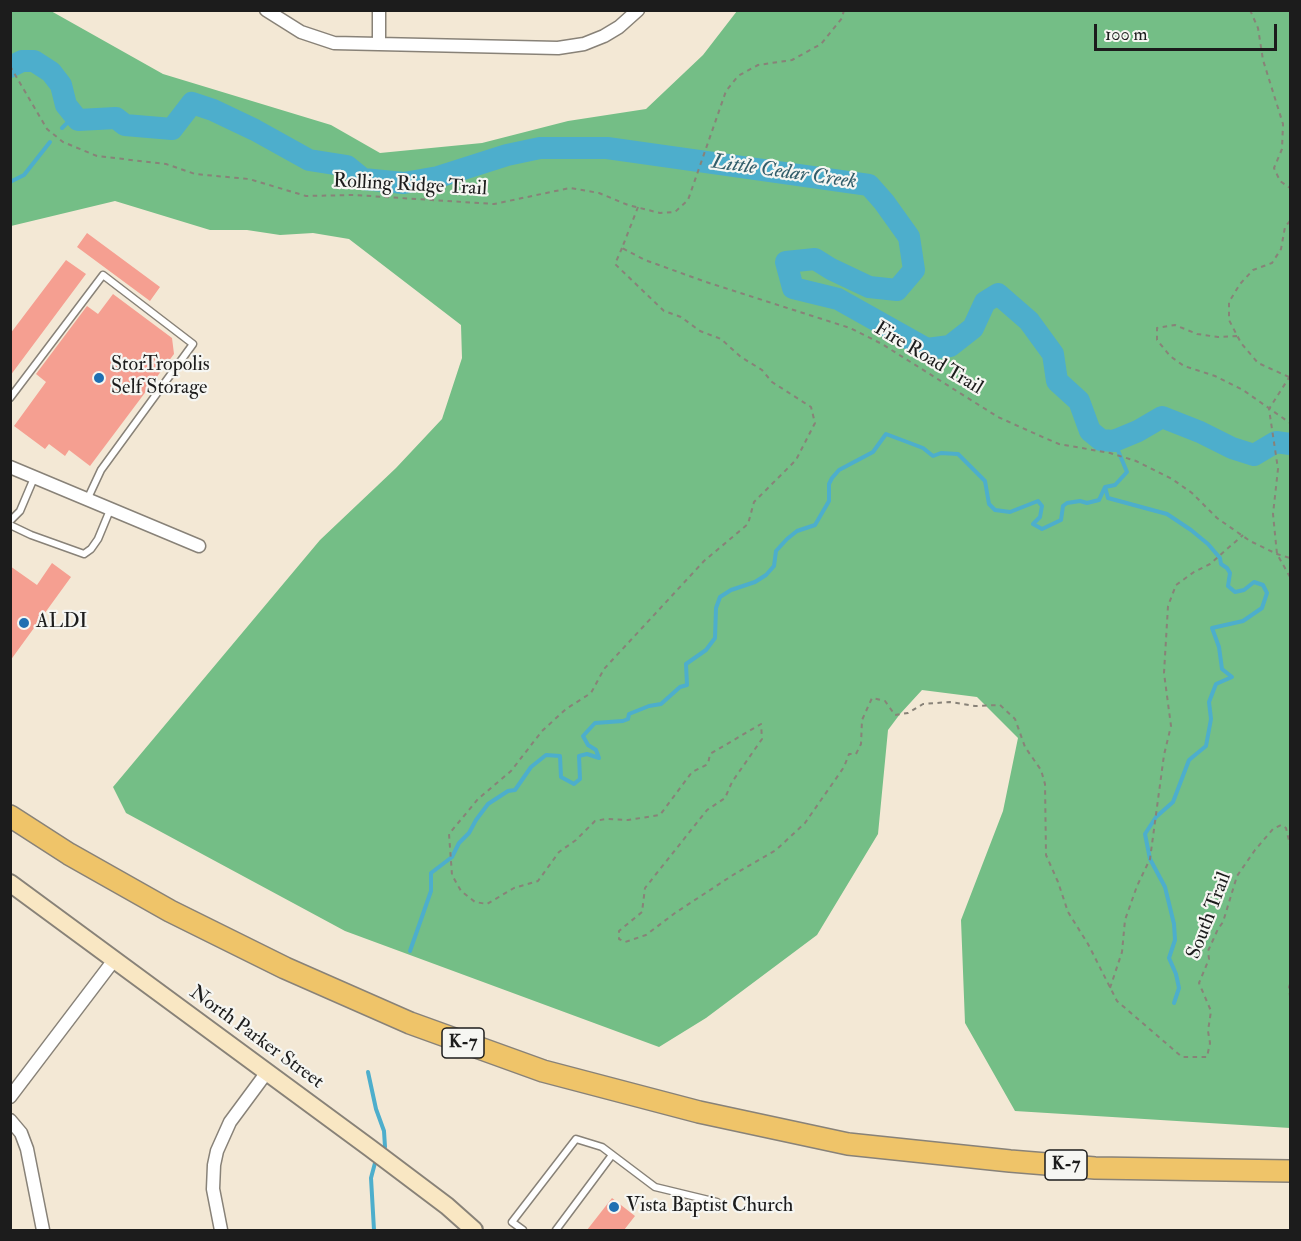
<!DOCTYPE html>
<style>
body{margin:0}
#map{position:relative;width:1301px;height:1241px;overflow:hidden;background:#f3e8d5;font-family:"IM FELL Double Pica",serif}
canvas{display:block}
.frame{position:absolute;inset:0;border:12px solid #1c1c1c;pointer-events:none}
.scale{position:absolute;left:1094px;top:24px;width:183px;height:27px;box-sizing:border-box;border:3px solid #1c1c1c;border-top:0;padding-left:8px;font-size:18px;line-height:21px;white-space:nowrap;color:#1c1c1c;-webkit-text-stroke:4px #f6f6f2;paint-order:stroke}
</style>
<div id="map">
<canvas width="1301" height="1241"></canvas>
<div class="frame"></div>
<div class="scale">100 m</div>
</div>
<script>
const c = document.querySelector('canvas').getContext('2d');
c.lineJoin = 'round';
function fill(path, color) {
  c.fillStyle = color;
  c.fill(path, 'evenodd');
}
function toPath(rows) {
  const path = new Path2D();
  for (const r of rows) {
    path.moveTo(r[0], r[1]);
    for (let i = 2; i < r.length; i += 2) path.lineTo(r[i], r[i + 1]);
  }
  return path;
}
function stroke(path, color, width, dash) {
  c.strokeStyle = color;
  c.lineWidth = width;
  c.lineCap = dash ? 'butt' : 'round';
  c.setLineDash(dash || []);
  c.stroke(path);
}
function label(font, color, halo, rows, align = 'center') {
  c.font = font + ' "IM FELL Double Pica",serif';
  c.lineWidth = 4.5;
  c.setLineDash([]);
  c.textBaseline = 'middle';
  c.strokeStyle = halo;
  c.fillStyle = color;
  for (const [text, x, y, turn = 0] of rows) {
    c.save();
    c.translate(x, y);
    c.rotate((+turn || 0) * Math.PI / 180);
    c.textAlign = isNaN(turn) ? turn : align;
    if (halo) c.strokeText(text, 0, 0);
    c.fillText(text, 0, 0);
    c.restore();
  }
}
fill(toPath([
 [11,10,51,11,163,74,331,125,380,153,482,143,568,121,646,109,703,55,737,11,1290,11,1290,1128,1015,1111,965,1023,961,920,1003,811,1018,738,977,697,922,690,900,714,888,730,878,834,817,935,706,1018,659,1047,345,931,126,813,113,787,320,540,396,468,442,419,462,358,461,325,349,239,313,233,280,235,247,230,210,230,115,201,11,226]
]), '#74be86');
stroke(toPath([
 [62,128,68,122,78,120],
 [10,182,24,175,50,142],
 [1105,487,1108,498,1167,514,1191,530,1208,544,1220,558,1221,564,1227,568,1230,573,1228,586,1235,592,1244,590,1254,582,1263,585,1267,593,1262,608,1243,621,1212,628,1219,647,1222,669,1232,677,1216,684,1209,702,1211,719,1206,746,1189,760,1173,802,1156,817,1145,834,1150,859,1165,887,1174,924,1175,940,1169,958,1176,974,1179,988,1174,1003],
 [410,951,431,891,431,873,452,857,459,843,469,833,476,820,488,804,508,791,515,790,531,767,546,755,560,756,561,777,574,784,580,779,579,756,587,754,599,758,596,750,588,745,583,736,595,723,623,721,628,719,629,714,649,706,661,704,680,687,687,685,686,664,706,650,715,638,716,608,720,597,731,590,755,582,766,575,774,566,776,551,787,539,797,531,815,525,829,501,829,484,832,478,839,470,873,452,886,434,923,448,933,456,941,453,958,454,985,481,989,504,995,510,1010,512,1038,501,1042,506,1040,517,1033,524,1042,529,1061,520,1063,506,1067,503,1080,501,1087,503,1099,500,1105,487,1115,485,1127,472,1114,441],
 [368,1072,376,1109,384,1131,385,1147],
 [374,1230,371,1178,375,1163]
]), '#4daecc', 4);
stroke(toPath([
 [10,67,22,61,34,61,51,72,61,85,66,105,78,120,116,118,125,125,172,129,192,103,213,110,255,130,309,160,347,166,363,179,404,183,438,177,507,155,540,148,607,148,869,185,884,202,909,237,914,270,897,290,869,287,831,269,815,259,786,262,793,288,838,299,927,349,950,346,973,328,985,302,998,294,1029,321,1053,354,1057,381,1079,401,1090,431,1101,440,1114,441,1138,431,1162,417,1200,432,1232,448,1254,455,1276,442,1290,444]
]), '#4daecc', 22);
fill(toPath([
 [87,233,160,287,150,301,77,247],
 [66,260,86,274,10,376,10,334],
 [113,294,172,338,174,354,90,466,69,450,65,456,49,444,45,449,14,426,46,382,36,374,87,306,98,314],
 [52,563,71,577,10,661,10,566,37,585],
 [612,1198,635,1216,624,1230,587,1230]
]), '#f59f91');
const lane = toPath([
 [10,398,103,275,193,344,101,470,87,500],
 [10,521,20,511,34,478],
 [10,525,31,535,84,554,91,549,98,539,110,510],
 [523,1230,512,1222,576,1139,602,1147,655,1187,717,1202],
 [556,1230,612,1155]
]);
const street = toPath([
 [266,10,301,32,334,43,558,48,584,44,604,36,619,27,638,10],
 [379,10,379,44],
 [10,467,199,546],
 [10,1097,114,960],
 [10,1120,21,1133,27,1149,43,1230],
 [221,1230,213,1189,214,1165,217,1151,230,1122,267,1072]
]);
const secondary = toPath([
 [10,883,370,1148,447,1206,474,1230]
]);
const highway = toPath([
 [10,816,69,854,170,911,285,968,410,1023,543,1071,699,1112,848,1144,1010,1161,1095,1168,1290,1171]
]);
stroke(lane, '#888278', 9);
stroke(street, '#888278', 15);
stroke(secondary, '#888278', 20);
stroke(highway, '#888278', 24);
stroke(toPath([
 [1250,10,1258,28,1263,60,1283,124,1282,149,1274,168,1280,181,1290,188],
 [10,66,47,129,63,142,97,156,166,164,195,174,249,179,306,196,354,195,494,204,570,188,599,193,628,205,660,213,675,212,688,200,726,91,738,76,758,65,792,60,821,44,842,18,844,10],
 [638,207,622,248,645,260,706,282,850,328,882,344,998,417,1038,435,1059,444,1110,453,1136,461,1172,479,1192,493,1217,518,1250,541,1277,554,1290,558],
 [622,248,615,264,664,311,681,317,700,331,721,339,741,357,762,370,772,382,811,407,815,423,796,460,754,502,748,524,704,561,604,669,591,693,566,709,542,731,511,771,478,799,449,834,452,875,461,891,475,902,487,904,514,888,538,881,559,852,576,840,595,821,606,819,628,820,660,815,692,772,708,764,710,754,761,724,762,739,732,782,725,798,707,810,645,888,642,912,619,931,619,939,625,942,646,935,675,913,733,875,776,850,805,823,844,767,849,754,856,754,861,744,862,720,872,698,885,701,895,715,908,713,923,704,950,702,975,706,1000,705,1015,719,1025,747,1041,770,1045,784,1046,855,1058,882,1068,912,1088,944,1117,1001,1182,1057,1207,1057,1210,1043,1208,1031,1211,1011,1199,983,1209,959,1208,951,1218,929,1223,922,1237,876,1255,850,1273,829,1281,825,1286,828,1290,845],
 [1237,336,1218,337,1197,334,1175,325,1157,328,1157,340,1170,356,1184,366,1215,376,1243,390,1290,423],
 [1290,376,1269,409,1278,469,1273,514,1277,554,1290,577],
 [1289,377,1258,363,1241,343,1229,320,1229,302,1240,284,1253,270,1272,263,1281,249,1285,227,1290,221],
 [1290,984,1289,987,1290,996],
 [1110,988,1122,952,1125,920,1137,886,1150,859,1164,755,1171,726,1164,673,1168,606,1176,585,1194,572,1210,564,1243,535]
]), '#888278', 2, [4.5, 4.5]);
stroke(lane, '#fff', 6);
stroke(street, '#fff', 12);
stroke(secondary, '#f9e7c3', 16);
stroke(highway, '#efc469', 21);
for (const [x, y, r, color] of [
 [99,378,6,"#1f6fb2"],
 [24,623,6,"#1f6fb2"],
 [614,1207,6,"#1f6fb2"]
]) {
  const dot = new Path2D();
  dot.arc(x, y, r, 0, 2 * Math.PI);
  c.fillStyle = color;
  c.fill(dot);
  stroke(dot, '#f6f6f2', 2);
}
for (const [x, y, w] of [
 [463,1043,42],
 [1066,1165,42]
]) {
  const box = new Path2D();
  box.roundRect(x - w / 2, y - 15, w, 30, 4.5);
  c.fillStyle = '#f6f6f2';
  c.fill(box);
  stroke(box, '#1c1c1c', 1.5);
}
label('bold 18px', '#1c1c1c', null, [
 ["K-7",463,1043],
 ["K-7",1066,1165]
]);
label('20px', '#1c1c1c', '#f6f6f2', [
 ["Rolling Ridge Trail",410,186,3],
 ["Fire Road Trail",928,359,31],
 ["South Trail",1210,916,-69],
 ["North Parker Street",256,1038,36]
]);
label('20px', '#1c1c1c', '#f6f6f2', [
 ["StorTropolis",111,366],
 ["Self Storage",111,389],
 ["ALDI",36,623],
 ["Vista Baptist Church",626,1207]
], 'left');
label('italic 21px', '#325e6b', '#f6f6f2', [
 ["Little Cedar Creek",784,173,8]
]);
</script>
